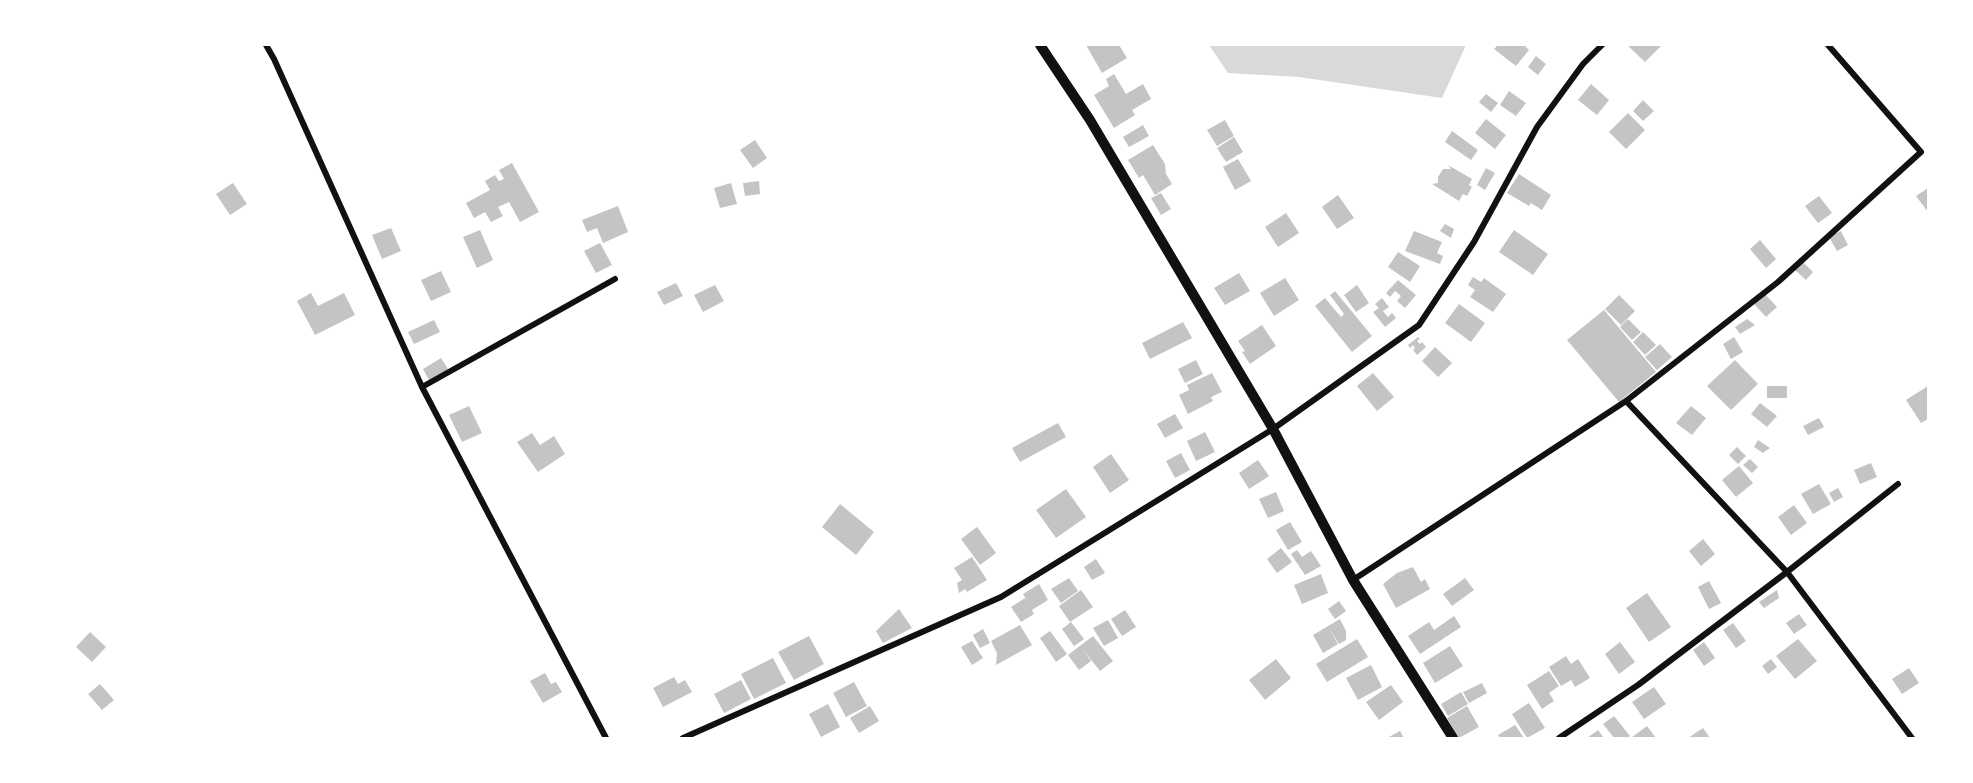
<!DOCTYPE html>
<style>
body{margin:0}
#map{position:relative;width:1973px;height:783px;overflow:hidden;background:#fff;font-family:Inter,sans-serif}
canvas{display:block}
.frame{position:absolute;inset:0;border:46px solid #fff;pointer-events:none}
</style>
<div id="map">
<canvas width="1973" height="783"></canvas>
<div class="frame"></div>
</div>
<script>
const c = document.querySelector('canvas').getContext('2d');
c.lineJoin = 'round';
function fill(path, color) {
  c.fillStyle = color;
  c.fill(path, 'evenodd');
}
function toPath(rows) {
  const path = new Path2D();
  for (const r of rows) {
    path.moveTo(r[0], r[1]);
    for (let i = 2; i < r.length; i += 2) path.lineTo(r[i], r[i + 1]);
  }
  return path;
}
function stroke(path, color, width, dash) {
  c.strokeStyle = color;
  c.lineWidth = width;
  c.lineCap = dash ? 'butt' : 'round';
  c.setLineDash(dash || []);
  c.stroke(path);
}
fill(toPath([
 [1209,45,1466,45,1442,98,1299,77,1228,73]
]), '#d9d9d9');
fill(toPath([
 [1086,45,1119,45,1127,58,1102,73],
 [1498,45,1524,45,1529,50,1516,66,1494,49],
 [1627,45,1662,45,1645,62],
 [1536,56,1546,64,1538,75,1528,67],
 [1114,74,1126,94,1143,84,1151,99,1132,110,1135,115,1114,128,1094,95,1109,86,1106,79],
 [1591,84,1609,100,1597,115,1578,100],
 [1509,91,1526,103,1516,116,1500,105],
 [1486,94,1498,103,1491,112,1479,102],
 [1643,100,1654,111,1643,121,1633,111],
 [1628,113,1645,130,1626,149,1609,132],
 [1486,119,1506,135,1495,149,1475,133],
 [1225,120,1234,136,1217,146,1207,130],
 [1143,125,1149,136,1129,147,1123,137],
 [1452,131,1478,150,1471,160,1445,142],
 [1234,137,1243,152,1226,162,1217,148],
 [755,140,767,158,753,168,740,150],
 [1153,145,1165,164,1166,174,1172,184,1155,195,1143,175,1139,178,1128,160],
 [1238,159,1251,181,1235,190,1223,167],
 [512,163,539,212,520,222,509,202,498,207,503,216,491,222,485,212,474,218,466,203,490,190,485,181,495,175,499,181,504,179,499,170],
 [1448,165,1472,179,1469,185,1472,187,1467,196,1463,194,1459,201,1432,184,1438,183,1438,177,1443,169,1451,169],
 [1486,168,1495,173,1485,190,1477,185],
 [1519,174,1551,195,1542,210,1531,203,1529,206,1507,193],
 [759,181,760,194,745,196,743,183],
 [233,183,247,204,230,215,216,194],
 [731,183,737,204,720,208,714,188],
 [1928,188,1928,212,1916,196],
 [1161,193,1171,209,1161,215,1151,198],
 [1338,195,1354,218,1337,229,1322,207],
 [1819,196,1832,213,1818,223,1805,206],
 [618,206,628,232,603,243,597,228,587,232,582,220],
 [1286,213,1299,233,1278,247,1265,227],
 [1445,224,1454,229,1451,238,1440,231],
 [391,228,401,251,382,259,372,235],
 [480,230,493,260,477,268,463,237],
 [1514,230,1548,254,1533,275,1499,252],
 [1414,231,1442,242,1437,253,1443,256,1440,264,1405,251],
 [1841,231,1848,245,1837,251,1829,237],
 [1760,240,1776,259,1766,268,1750,249],
 [600,243,612,265,596,273,584,251],
 [1398,252,1420,266,1410,282,1388,267],
 [1803,262,1813,272,1806,280,1795,270],
 [441,271,451,292,431,301,421,280],
 [1239,273,1250,291,1225,305,1214,288],
 [1473,277,1481,282,1484,278,1506,294,1493,312,1470,297,1475,290,1468,285],
 [1285,278,1299,300,1274,316,1260,293],
 [1398,280,1416,295,1405,308,1397,301,1401,296,1395,291,1390,297,1386,293],
 [676,283,683,296,664,305,657,292],
 [715,285,724,301,703,312,694,295],
 [1357,285,1369,303,1356,312,1344,295],
 [1335,291,1372,336,1352,352,1315,306,1325,298,1341,317,1344,314,1330,295],
 [311,293,318,306,344,293,355,315,315,335,297,301],
 [1764,293,1777,307,1766,317,1754,304],
 [1619,295,1635,311,1621,325,1605,309],
 [1382,298,1389,307,1383,311,1388,317,1392,313,1396,318,1385,327,1373,312,1379,308,1375,304],
 [1459,304,1485,323,1471,342,1445,323],
 [1604,310,1656,372,1619,402,1567,340],
 [1628,319,1641,332,1632,340,1620,327],
 [1747,319,1755,325,1740,334,1735,327],
 [434,320,440,332,414,344,408,332],
 [1183,322,1192,338,1150,359,1142,343],
 [1262,325,1276,346,1250,364,1242,352,1245,351,1238,341],
 [1643,332,1656,345,1645,355,1633,342],
 [1418,337,1420,339,1417,341,1420,344,1422,342,1426,347,1417,355,1413,350,1415,348,1413,345,1410,348,1408,345],
 [1734,337,1743,352,1731,359,1723,344],
 [1660,344,1672,357,1657,370,1645,357],
 [1435,347,1452,363,1438,377,1422,361],
 [441,358,448,369,429,380,423,369],
 [1196,360,1203,374,1185,383,1178,369],
 [1735,360,1758,384,1731,410,1707,386],
 [1212,373,1222,392,1211,397,1213,401,1188,414,1179,395,1189,390,1187,385],
 [1373,373,1394,397,1377,411,1357,386],
 [1767,386,1787,386,1787,398,1767,398],
 [1928,386,1928,419,1921,423,1906,400],
 [1760,403,1777,416,1767,427,1751,414],
 [469,406,482,433,462,442,449,415],
 [1691,406,1706,418,1692,435,1676,423],
 [1175,414,1183,428,1165,438,1157,424],
 [1819,418,1824,427,1808,435,1803,426],
 [1058,423,1066,437,1020,462,1012,448],
 [1205,432,1215,452,1196,461,1187,441],
 [532,433,540,445,554,436,565,454,538,472,517,442],
 [1758,440,1770,448,1763,453,1754,447],
 [1737,447,1746,456,1738,464,1729,455],
 [1181,453,1190,470,1175,478,1166,461],
 [1111,454,1129,480,1110,493,1093,467],
 [1750,459,1758,467,1752,473,1743,465],
 [1258,460,1269,476,1249,489,1239,473],
 [1871,463,1877,477,1860,484,1854,470],
 [1739,466,1753,483,1736,497,1722,480],
 [1819,484,1831,504,1813,514,1801,494],
 [1838,488,1843,497,1834,502,1829,493],
 [1066,489,1086,517,1056,538,1036,510],
 [1276,492,1284,511,1268,518,1259,499],
 [840,504,874,532,856,555,822,527],
 [1794,505,1807,523,1791,535,1778,517],
 [1290,522,1302,542,1288,550,1276,530],
 [977,527,996,553,980,565,961,539],
 [1703,539,1715,554,1701,566,1689,551],
 [1281,548,1292,562,1277,573,1267,559],
 [1297,550,1302,557,1311,551,1321,566,1305,575,1291,554],
 [972,557,987,580,967,592,965,589,959,593,957,583,962,580,954,568],
 [1096,559,1105,573,1092,580,1084,567],
 [1413,567,1421,582,1425,579,1430,589,1396,608,1383,584,1397,573],
 [1321,574,1328,593,1302,604,1294,585],
 [1069,578,1078,591,1061,603,1051,589],
 [1465,578,1474,590,1452,606,1443,594],
 [1709,581,1721,603,1709,609,1698,587],
 [1039,584,1048,600,1032,610,1034,614,1021,622,1011,607,1025,598,1029,604,1023,594],
 [1081,590,1093,607,1070,622,1059,606],
 [1777,590,1779,598,1764,608,1759,602],
 [1647,593,1671,627,1649,642,1626,608],
 [1339,601,1346,611,1335,619,1328,609],
 [899,609,912,628,883,643,876,631],
 [1125,610,1136,627,1122,636,1111,619],
 [1799,614,1807,625,1794,634,1786,623],
 [1454,616,1461,627,1420,654,1408,636,1429,622,1434,630],
 [1340,619,1346,631,1346,640,1339,644,1329,628,1338,644,1323,653,1313,635],
 [1108,620,1118,638,1104,646,1093,628],
 [1071,622,1084,639,1074,646,1062,629],
 [1733,623,1746,641,1736,648,1723,630],
 [1020,625,1032,645,996,665,997,653,991,641],
 [983,629,990,643,980,648,973,635],
 [1050,631,1067,654,1056,662,1040,638],
 [90,632,106,647,92,662,76,647],
 [809,636,824,664,794,680,778,652],
 [1093,636,1113,661,1100,671,1084,651,1091,661,1079,670,1068,655],
 [1357,639,1368,657,1327,682,1316,664],
 [1798,639,1817,661,1795,679,1776,656],
 [972,641,983,658,972,665,961,647],
 [1620,642,1635,662,1619,674,1605,654],
 [1704,642,1715,658,1704,666,1693,650],
 [1450,646,1463,666,1435,683,1423,663],
 [1566,656,1571,664,1578,659,1590,678,1575,687,1571,680,1561,686,1549,667],
 [773,658,786,683,754,699,741,674],
 [1276,659,1291,678,1265,700,1249,680],
 [1771,659,1777,667,1768,674,1762,666],
 [1371,665,1382,687,1358,700,1346,678],
 [1909,668,1919,683,1902,694,1892,679],
 [1549,671,1559,686,1549,693,1554,701,1542,709,1527,685],
 [545,673,551,684,556,682,562,692,543,703,530,681],
 [674,677,678,684,685,680,692,692,663,707,653,688],
 [741,680,751,699,724,713,714,694],
 [854,682,867,706,846,717,833,693],
 [1482,683,1487,693,1469,703,1463,692],
 [100,684,114,700,102,710,88,694],
 [1391,685,1403,702,1379,720,1366,702],
 [1654,687,1666,704,1644,719,1632,702],
 [1461,692,1468,704,1448,716,1441,704],
 [1529,703,1545,728,1527,738,1512,714],
 [828,704,840,727,821,737,809,714],
 [870,706,879,721,859,733,850,718],
 [1467,706,1479,727,1459,738,1447,718],
 [1614,716,1630,736,1628,738,1614,738,1603,724],
 [1515,725,1524,738,1500,738,1498,735],
 [1647,726,1656,738,1631,738],
 [1703,728,1710,738,1688,738],
 [1598,730,1604,738,1587,738],
 [1400,731,1404,738,1387,738]
]), '#c4c4c4');
stroke(toPath([
 [266,45,274,59,422,387,606,738],
 [422,387,615,279],
 [1626,401,1787,572,1912,738],
 [1353,580,1626,401,1778,282,1921,152,1828,45],
 [683,738,1001,597,1273,429,1419,325,1474,242,1537,127,1583,64,1602,45],
 [1559,738,1638,685,1787,572,1898,484]
]), '#111', 6);
stroke(toPath([
 [1040,45,1090,120,1273,429,1353,580,1453,738]
]), '#111', 10);
</script>
